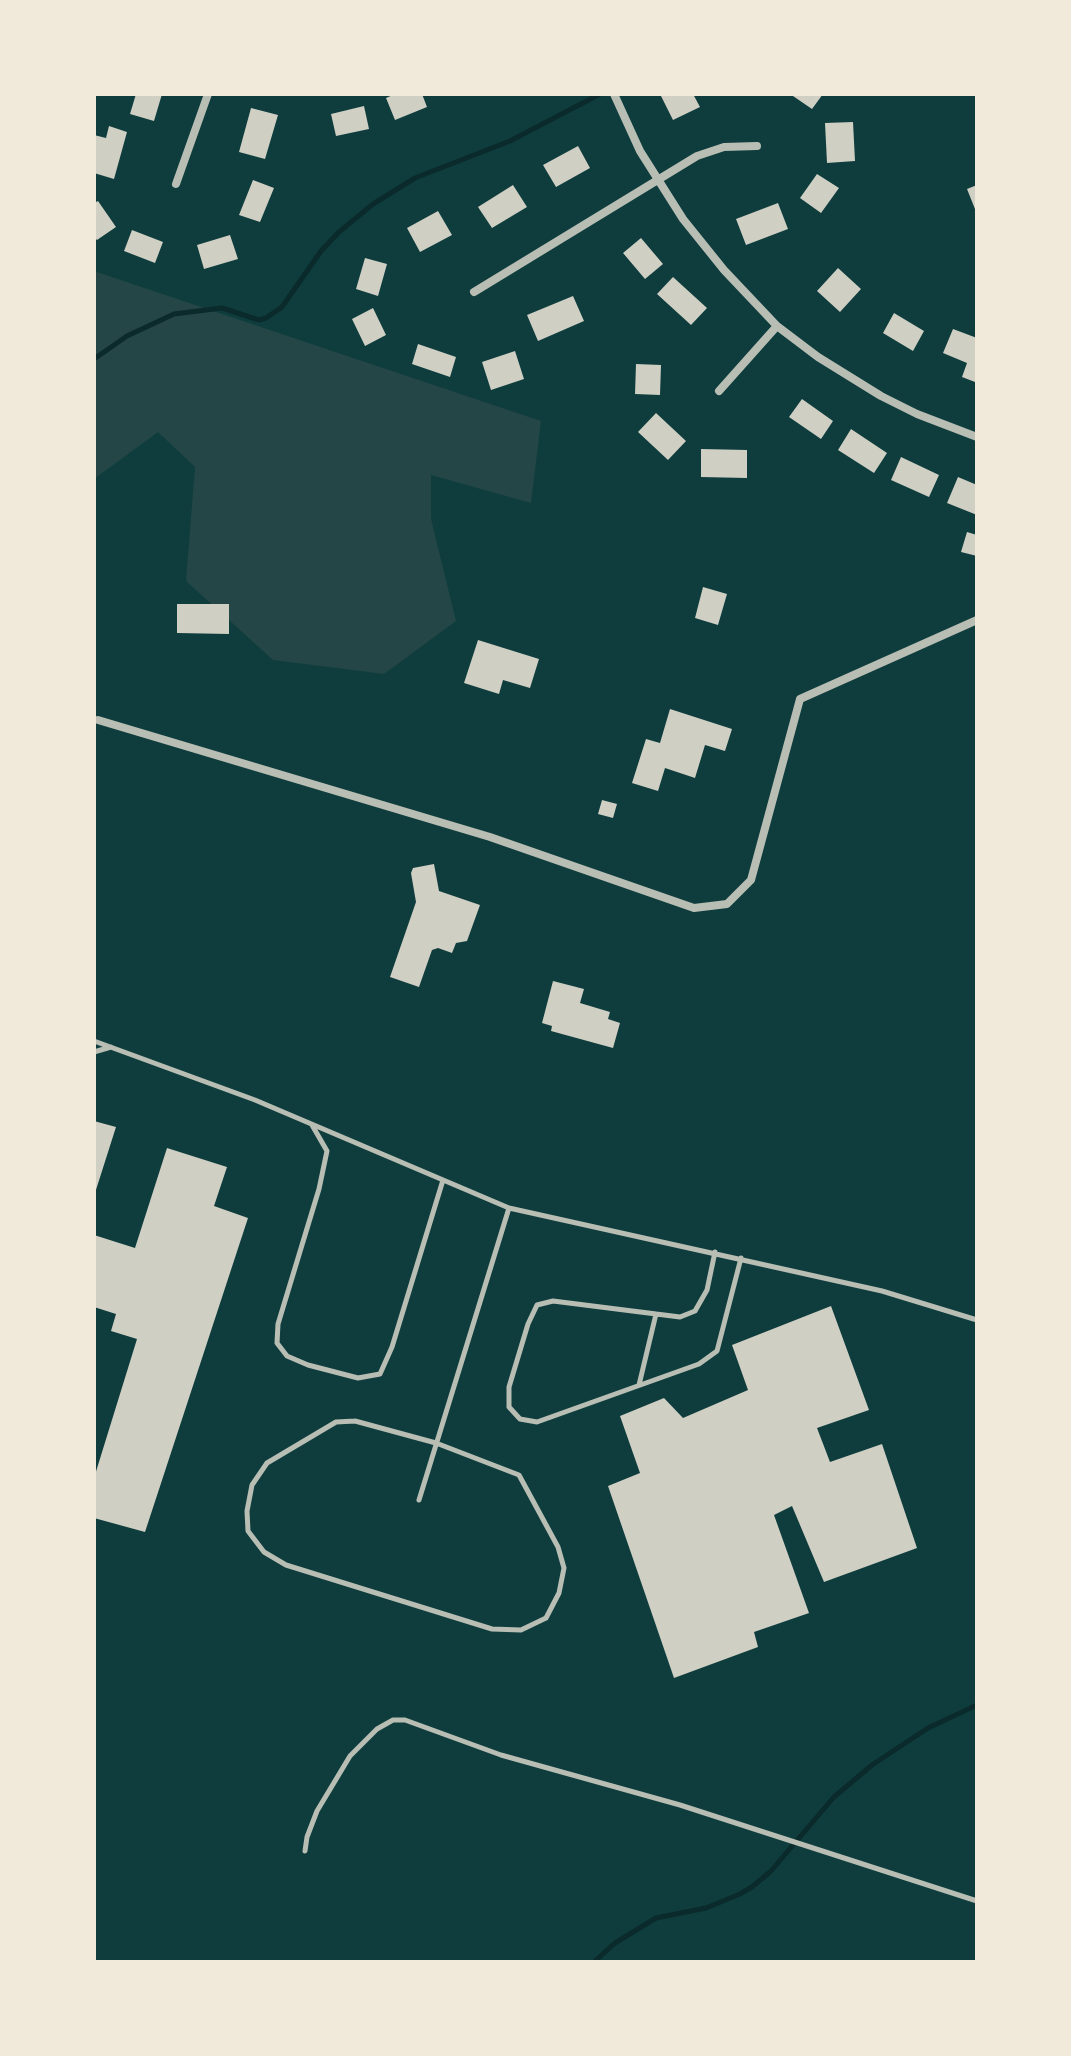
<!DOCTYPE html>
<style>
body{margin:0}
#map{position:relative;width:1071px;height:2056px;overflow:hidden;background:#0f3d3e;font-family:"Golos Text",sans-serif}
canvas{display:block}
.frame{position:absolute;inset:0;border:96px solid #f1e9da;pointer-events:none}
</style>
<div id="map">
<canvas width="1071" height="2056"></canvas>
<div class="frame"></div>
</div>
<script>
const c = document.querySelector('canvas').getContext('2d');
c.lineJoin = 'round';
function fill(path, color) {
  c.fillStyle = color;
  c.fill(path, 'evenodd');
}
function toPath(rows) {
  const path = new Path2D();
  for (const r of rows) {
    path.moveTo(r[0], r[1]);
    for (let i = 2; i < r.length; i += 2) path.lineTo(r[i], r[i + 1]);
  }
  return path;
}
function stroke(path, color, width, dash) {
  c.strokeStyle = color;
  c.lineWidth = width;
  c.lineCap = dash ? 'butt' : 'round';
  c.setLineDash(dash || []);
  c.stroke(path);
}
fill(toPath([
 [94,271,541,421,531,503,431,475,431,519,456,621,384,674,273,660,186,581,195,467,158,432,94,479]
]), '#244646');
stroke(toPath([
 [94,359,127,336,174,314,222,308,259,320,266,318,282,307,321,251,339,232,373,204,415,178,510,141,600,94],
 [594,1962,615,1943,656,1918,706,1908,740,1894,752,1887,771,1871,834,1797,872,1765,928,1728,977,1705]
]), '#0a2a2b', 5);
fill(toPath([
 [136,94,162,94,154,121,130,114],
 [395,94,422,94,427,107,395,120,386,98],
 [660,94,693,94,700,107,673,120],
 [790,94,823,94,812,109],
 [364,106,369,129,336,136,331,114],
 [251,108,278,115,265,159,239,152],
 [853,122,855,161,827,163,825,123],
 [109,126,127,132,114,179,94,173,94,135,106,138],
 [578,146,590,168,556,187,543,165],
 [817,174,839,188,821,213,800,198],
 [253,180,274,188,260,222,239,215],
 [513,185,527,207,492,228,478,207],
 [977,185,977,214,967,189],
 [98,201,116,227,97,240,94,237,94,203],
 [778,203,788,229,746,245,736,219],
 [438,211,452,235,420,252,407,228],
 [132,230,163,242,155,263,124,251],
 [230,235,238,259,204,269,197,245],
 [641,238,663,264,645,279,623,253],
 [365,258,387,264,378,296,356,289],
 [838,268,861,289,840,312,817,291],
 [673,277,707,308,691,325,657,294],
 [573,296,584,321,538,341,527,315],
 [373,308,386,335,365,346,352,319],
 [894,313,924,331,913,351,883,333],
 [953,329,977,338,975,382,962,377,967,363,943,353],
 [418,344,456,357,450,377,412,364],
 [515,351,524,379,491,390,482,362],
 [636,364,661,365,660,395,635,394],
 [802,399,833,421,821,439,789,417],
 [656,413,686,441,668,460,638,432],
 [851,429,887,453,874,473,838,450],
 [701,449,747,450,747,478,701,477],
 [901,457,939,475,929,497,891,480],
 [958,477,977,485,977,515,947,503],
 [967,532,977,535,977,556,961,552],
 [703,587,727,594,718,625,695,618],
 [177,604,229,604,229,634,177,633],
 [478,640,539,659,530,688,503,680,499,694,464,683],
 [670,709,732,729,725,751,705,745,695,778,665,768,658,791,632,783,646,739,660,743],
 [602,800,617,804,613,818,598,814],
 [434,864,439,891,480,905,467,941,456,943,452,953,438,948,432,950,419,987,390,977,416,902,411,873,413,868],
 [553,981,584,989,580,1003,610,1012,608,1019,620,1023,613,1048,551,1031,552,1026,542,1023],
 [94,1121,116,1127,95,1193,94,1193],
 [167,1148,227,1167,214,1206,248,1218,145,1532,94,1518,94,1478,137,1339,111,1331,116,1314,94,1307,94,1235,135,1248],
 [831,1306,869,1410,817,1428,830,1462,882,1444,917,1548,824,1582,792,1506,774,1515,809,1613,754,1632,758,1647,674,1678,608,1486,640,1473,620,1416,664,1398,683,1418,748,1390,732,1345]
]), '#cfcfc3');
stroke(toPath([
 [94,1041,255,1100,509,1208,882,1291,977,1320],
 [94,1052,111,1047],
 [312,1125,327,1151,319,1189,278,1324,277,1343,287,1356,308,1365,358,1378,380,1374,392,1347,443,1180],
 [715,1252,707,1290,695,1311,680,1317,553,1301,537,1305,528,1324,509,1387,509,1407,520,1419,537,1422,699,1364,717,1351,741,1258],
 [639,1385,656,1314],
 [355,1421,436,1443,519,1475,558,1547,564,1568,559,1593,546,1618,521,1630,492,1629,286,1565,264,1552,248,1531,247,1511,252,1485,267,1463,336,1422,355,1421],
 [419,1500,509,1208],
 [305,1851,307,1837,317,1811,350,1756,377,1729,393,1720,405,1720,501,1755,680,1805,977,1901]
]), '#b8beb3', 5);
stroke(toPath([
 [614,94,640,151,683,219,724,270,777,326,818,357,881,396,917,414,977,437],
 [176,184,208,94],
 [474,292,697,156,724,147,757,146],
 [719,391,777,326],
 [98,720,490,837,694,908,727,904,751,880,800,699,977,620]
]), '#b8beb3', 8);
</script>
